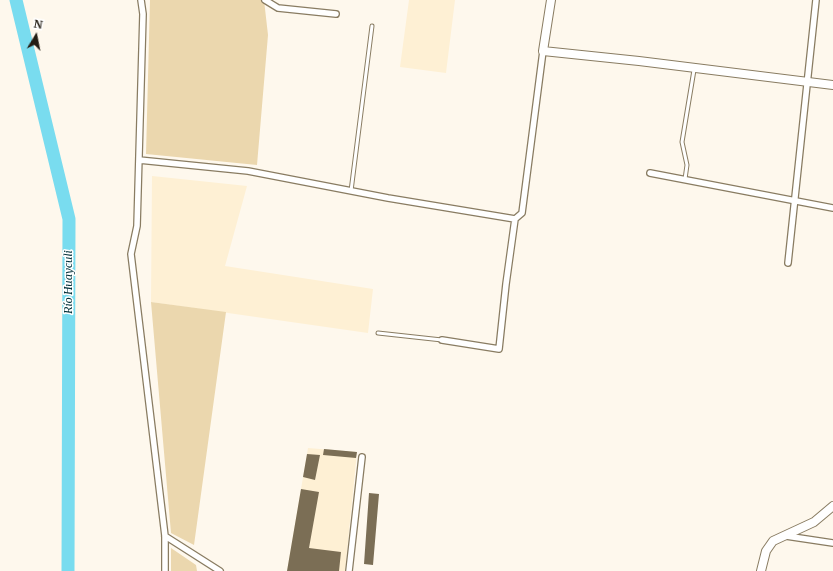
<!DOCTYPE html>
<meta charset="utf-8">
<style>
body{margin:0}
#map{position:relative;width:833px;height:571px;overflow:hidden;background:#fef8ed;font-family:Merriweather,serif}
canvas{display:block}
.north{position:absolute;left:16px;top:16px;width:40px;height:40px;-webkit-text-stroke:3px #fff;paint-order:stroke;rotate:10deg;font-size:11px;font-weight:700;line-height:16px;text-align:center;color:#231d13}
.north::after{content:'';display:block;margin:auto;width:14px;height:18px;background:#231d13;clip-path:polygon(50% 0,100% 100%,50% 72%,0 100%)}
</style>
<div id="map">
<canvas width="833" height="571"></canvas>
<div class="north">N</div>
</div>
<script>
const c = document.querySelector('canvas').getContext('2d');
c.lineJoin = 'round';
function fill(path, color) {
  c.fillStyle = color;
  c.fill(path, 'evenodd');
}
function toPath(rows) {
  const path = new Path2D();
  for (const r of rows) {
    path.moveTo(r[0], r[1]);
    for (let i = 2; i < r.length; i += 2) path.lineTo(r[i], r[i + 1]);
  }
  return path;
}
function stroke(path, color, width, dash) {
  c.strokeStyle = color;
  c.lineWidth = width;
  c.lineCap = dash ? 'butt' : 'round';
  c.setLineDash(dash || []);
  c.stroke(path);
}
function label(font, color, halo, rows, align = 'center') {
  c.font = font + ' Merriweather,serif';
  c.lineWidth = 3;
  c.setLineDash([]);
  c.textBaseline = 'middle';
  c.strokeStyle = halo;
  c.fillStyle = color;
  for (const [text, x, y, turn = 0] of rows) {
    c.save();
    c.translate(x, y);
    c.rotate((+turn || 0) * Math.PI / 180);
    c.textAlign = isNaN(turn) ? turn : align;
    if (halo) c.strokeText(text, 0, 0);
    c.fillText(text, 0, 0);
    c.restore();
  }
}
fill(toPath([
 [409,0,455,0,446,73,400,67],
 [152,176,247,186,225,266,373,289,368,333,151,302],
 [308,448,357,452,345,571,287,571]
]), '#fef0d4');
fill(toPath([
 [150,0,264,0,268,35,257,165,146,154],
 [151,302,226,312,194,545,171,533],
 [171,548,196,565,197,571,171,571]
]), '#ebd7ae');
stroke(toPath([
 [16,0,69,219,68,571]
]), '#79dcef', 13);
fill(toPath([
 [324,449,357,452,356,458,323,455],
 [307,454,320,455,315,480,303,477],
 [301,489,319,492,309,548,341,552,339,571,287,571],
 [369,493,379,494,373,565,364,564]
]), '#7b6e55');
const service = toPath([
 [685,179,687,165,682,142,694,70],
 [351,191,372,26],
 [378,333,442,340]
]);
const minor = toPath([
 [141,0,143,14,137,226,131,254,165,536,165,571],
 [265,0,278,8,336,14],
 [139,160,248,171,388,198,515,219,522,213,543,51],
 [650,173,833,208],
 [788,263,816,0],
 [442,340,499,349,506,284,515,219],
 [165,536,220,571],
 [786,536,833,543],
 [349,571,362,457]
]);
const secondary = toPath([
 [551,0,543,51,639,61,833,85],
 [761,571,766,551,773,541,814,522,833,506]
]);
stroke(service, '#897c62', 5);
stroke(minor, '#897c62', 8);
stroke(secondary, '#897c62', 10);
stroke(service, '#fff', 3);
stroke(minor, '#fff', 5.5);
stroke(secondary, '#fff', 8);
label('italic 11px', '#003139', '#fff', [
 ["Río Huayculi",69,282,-90]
]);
</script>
